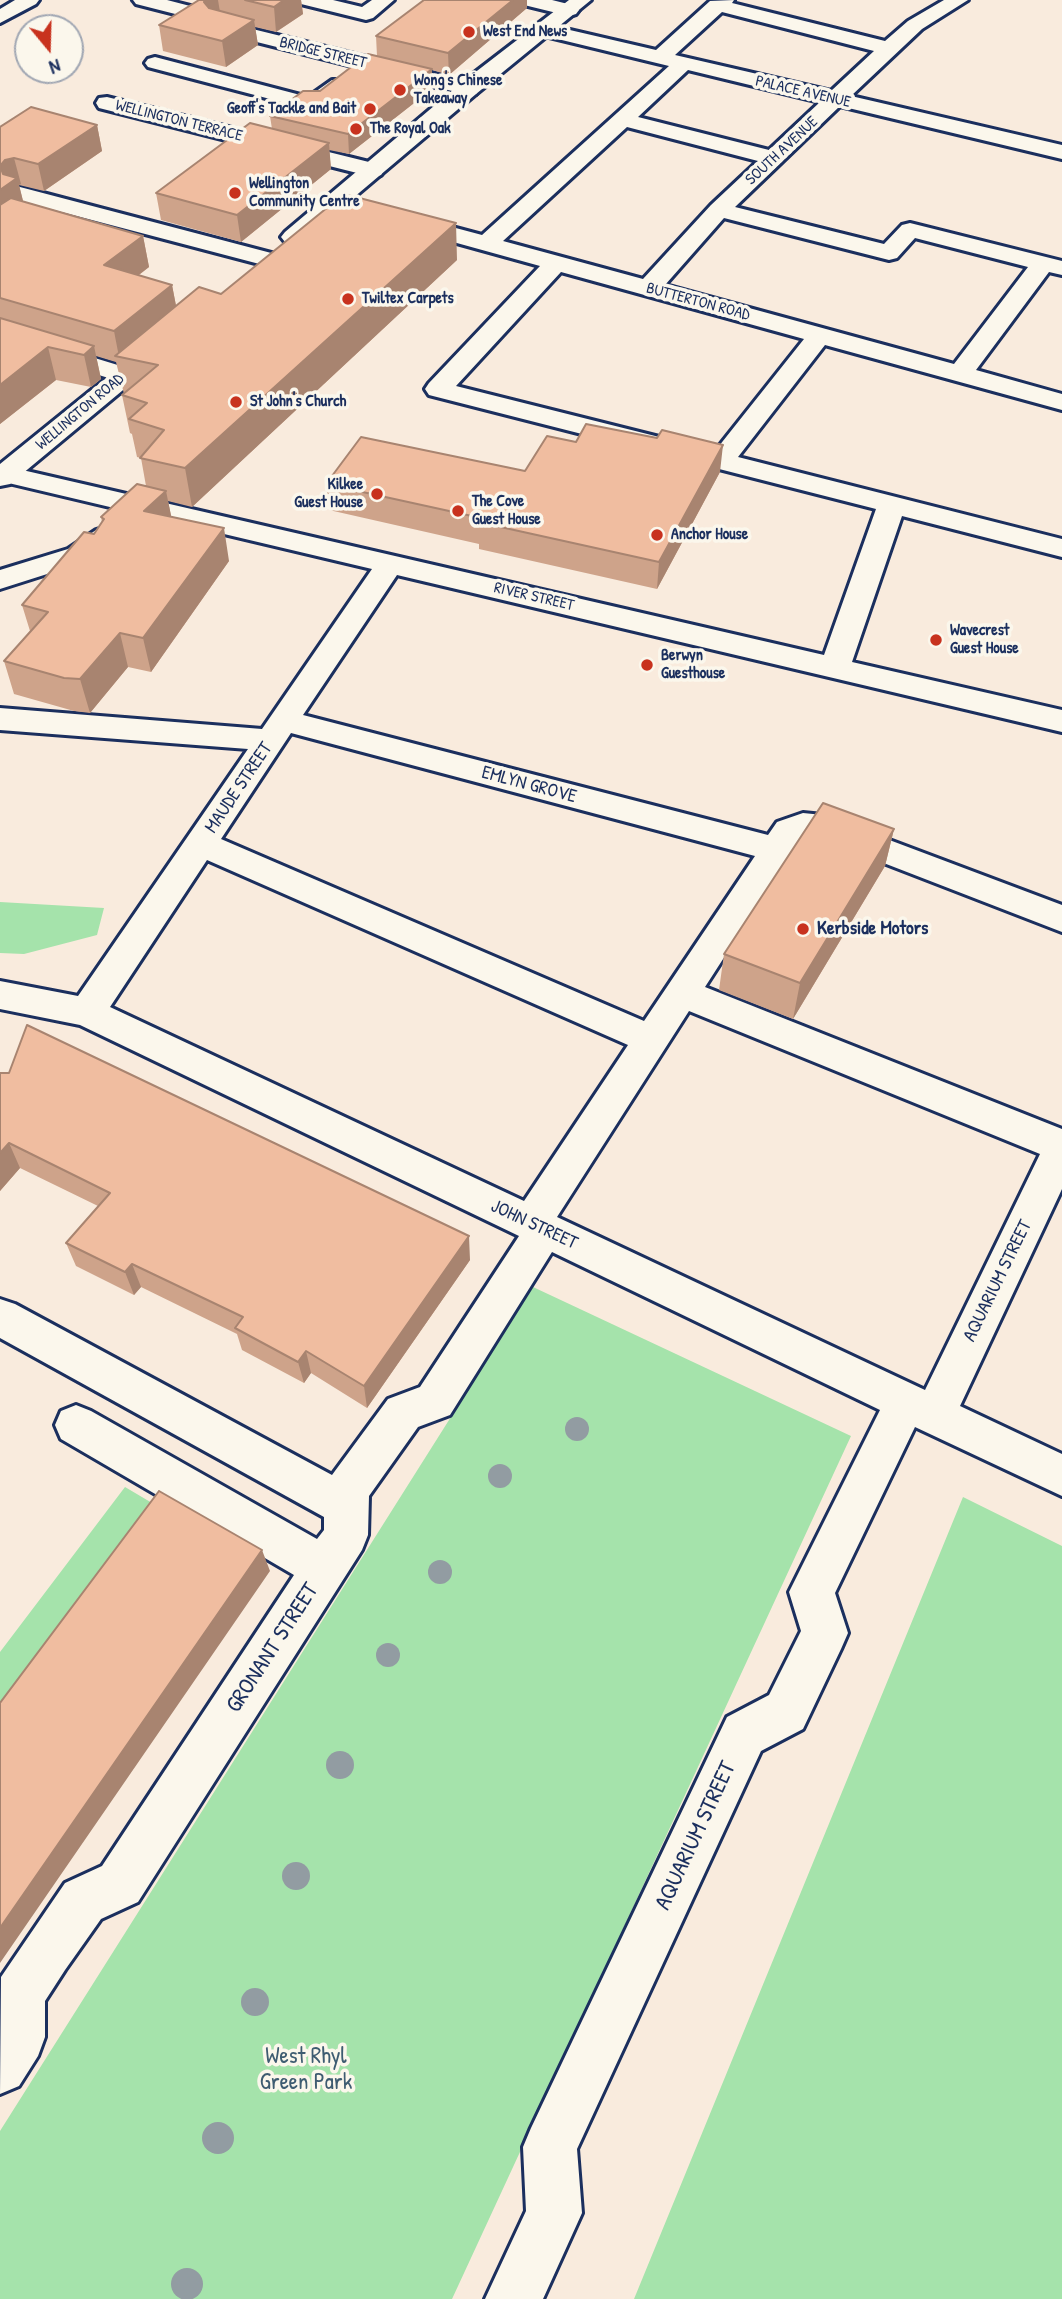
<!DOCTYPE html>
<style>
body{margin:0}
#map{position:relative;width:1062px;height:2299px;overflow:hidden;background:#f9ebdd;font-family:"Patrick Hand",sans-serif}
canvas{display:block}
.north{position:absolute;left:14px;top:14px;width:70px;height:70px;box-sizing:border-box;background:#fbf7ec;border:2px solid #a1a7b3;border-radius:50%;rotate:161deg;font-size:19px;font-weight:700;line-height:28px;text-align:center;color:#1b2f5e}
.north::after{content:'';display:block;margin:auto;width:24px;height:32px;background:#c8321e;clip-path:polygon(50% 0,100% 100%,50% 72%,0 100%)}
</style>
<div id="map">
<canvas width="1062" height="2299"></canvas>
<div class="north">N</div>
</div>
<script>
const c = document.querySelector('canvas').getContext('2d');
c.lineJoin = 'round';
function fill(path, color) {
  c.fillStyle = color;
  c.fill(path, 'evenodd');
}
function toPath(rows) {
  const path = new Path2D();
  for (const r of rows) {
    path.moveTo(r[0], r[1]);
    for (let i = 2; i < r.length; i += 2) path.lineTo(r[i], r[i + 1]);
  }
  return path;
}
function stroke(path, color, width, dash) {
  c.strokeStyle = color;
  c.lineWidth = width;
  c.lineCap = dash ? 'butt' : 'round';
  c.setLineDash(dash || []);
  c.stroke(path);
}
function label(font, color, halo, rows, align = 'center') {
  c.font = font + ' "Patrick Hand",sans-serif';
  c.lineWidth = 7;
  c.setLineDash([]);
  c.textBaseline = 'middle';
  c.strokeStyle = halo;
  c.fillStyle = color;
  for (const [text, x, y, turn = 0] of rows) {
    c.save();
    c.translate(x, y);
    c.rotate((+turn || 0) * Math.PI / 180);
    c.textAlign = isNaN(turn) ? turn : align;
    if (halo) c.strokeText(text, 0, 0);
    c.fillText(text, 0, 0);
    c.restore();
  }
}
fill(toPath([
 [0,902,104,908,97,935,24,954,0,953],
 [533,1287,851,1436,452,2299,0,2299,0,2131],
 [125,1487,169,1513,0,1741,0,1652],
 [963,1497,1062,1546,1062,2299,634,2299]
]), '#a5e3ab');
const minor = toPath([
 [15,0,39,0,36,4,0,23,0,9,15,0],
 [133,0,167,0,194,7,197,11,194,15,187,17,136,4,133,0],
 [298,0,333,0,362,7,372,0,394,0,373,18,366,20,301,4,298,0],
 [517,0,552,0,576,6,579,10,576,14,569,16,520,4,517,0],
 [734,0,732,3,885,41,908,21,944,0,968,0,922,29,851,96,1062,145,1062,159,840,106,735,207,884,244,902,225,910,223,1062,261,1062,275,1049,272,976,370,1062,394,1062,410,825,345,738,457,1062,539,1062,557,902,516,852,662,1062,710,1062,732,397,575,303,715,768,835,777,822,803,813,823,815,1062,905,1062,932,819,838,805,837,801,838,705,987,1062,1129,1062,1189,960,1406,1062,1454,1062,1496,915,1427,835,1593,848,1633,841,1649,803,1729,761,1751,577,2149,582,2213,543,2299,485,2299,526,2211,523,2147,531,2128,727,1717,769,1695,801,1631,789,1592,880,1410,552,1252,450,1415,418,1427,369,1496,368,1535,362,1550,138,1902,101,1919,65,1970,45,2001,45,2037,38,2056,19,2086,0,2094,1,1977,65,1883,102,1866,294,1575,61,1439,55,1425,61,1411,76,1405,91,1411,317,1539,324,1530,324,1517,0,1338,0,1299,15,1304,332,1475,388,1399,420,1387,519,1236,80,1025,0,1009,0,981,78,996,248,749,0,730,0,708,262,729,372,569,0,481,0,467,5,466,824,655,876,509,429,395,425,389,429,383,540,266,399,227,395,222,399,217,407,215,482,235,669,66,537,34,534,30,537,26,544,24,656,50,710,1,734,0],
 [722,12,874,51,831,91,675,55,722,12],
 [688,70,820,102,769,150,638,117,688,70],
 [627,127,758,161,711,205,643,279,503,241,627,127],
 [724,218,889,260,897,258,915,238,1028,267,954,364,665,285,724,218],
 [561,272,804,339,715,451,456,386,561,272],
 [291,733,755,856,644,1021,221,839,291,733],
 [207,860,628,1045,524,1201,110,1007,207,860],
 [689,1011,1040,1154,925,1390,557,1217,689,1011],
 [220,21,476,84,479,89,476,94,468,95,213,31,210,27,213,23,220,21],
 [155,57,308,97,332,80,346,80,350,84,320,109,312,110,148,67,145,63,148,59,155,57],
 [107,97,381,165,384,170,381,175,373,177,99,108,96,103,99,98,107,97],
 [20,187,275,254,279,259,275,264,267,266,12,199,9,194,12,189,20,187],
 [0,329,134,370,138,375,134,380,125,383,0,345,0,329],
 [106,527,116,530,120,536,116,542,88,561,0,589,0,570,68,549,96,530,106,527]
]);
const major = toPath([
 [569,0,591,0,476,94,301,242,285,242,281,237,285,232,460,84,569,0],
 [161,338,170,341,174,346,170,351,10,484,0,486,0,464,152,341,161,338]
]);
stroke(minor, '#1b2f5e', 6);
stroke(major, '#1b2f5e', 6);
fill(minor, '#fbf7ec');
fill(major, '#fbf7ec');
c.fillStyle = '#929ca2';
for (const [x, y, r] of [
 [577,1429,12],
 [500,1476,12],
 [440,1572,12],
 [388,1655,12],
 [340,1765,14],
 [296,1876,14],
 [255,2002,14],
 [218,2138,16],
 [187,2284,16]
]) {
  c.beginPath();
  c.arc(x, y, r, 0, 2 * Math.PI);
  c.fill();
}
fill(toPath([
 [199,0,301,0,303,14,276,32,255,27,258,45,226,67,163,51,159,25],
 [527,8,449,75,432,70,432,89,349,154,329,150,331,169,241,242,161,220,156,193,272,129,270,116,320,91,377,56,376,36],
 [97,125,102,151,44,191,19,185,23,201,143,236,149,267,139,275,172,285,176,306,221,294,457,260,192,507,168,501,171,516,229,561,151,672,128,667,90,713,74,711,14,694,4,661,30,631,22,605,94,534,102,522,101,517,146,486,141,458,137,457,132,434,130,433,122,395,124,394,116,362,96,356,101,379,91,387,56,380,0,424,0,127],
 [525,471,720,472,657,589,479,549,479,544,329,510,326,484],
 [894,829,885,866,793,1019,719,990,724,954],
 [0,1073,470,1260,367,1408,311,1373,304,1383,242,1350,237,1334,141,1287,134,1295,76,1266,66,1243,98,1206,20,1168,0,1191]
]), '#cea38a');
fill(toPath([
 [205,0,218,0,221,18,211,21,204,2],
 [284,0,301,0,303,14,276,32,274,7],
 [513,0,527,0,527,8,449,75,448,53],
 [254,20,258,45,226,67,222,41],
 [432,69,432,89,349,154,348,134],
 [97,125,102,151,44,191,38,164],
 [329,143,331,169,241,242,237,215],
 [14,158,21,184,19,185,24,205,0,221,0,166,5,160],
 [456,223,457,260,192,507,185,468],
 [143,236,149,267,111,296,104,265],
 [172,285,178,316,119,357,114,331],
 [94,346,101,379,91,387,84,355],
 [48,347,56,380,0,424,0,385],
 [723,445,720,472,657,589,659,562],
 [166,491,173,525,144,511],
 [224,528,229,561,151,672,143,638],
 [120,633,128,667,90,713,80,679],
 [894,829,885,866,793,1019,800,983],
 [9,1143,20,1168,0,1191,0,1153],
 [469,1236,470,1260,367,1408,364,1386],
 [132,1264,141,1287,134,1295,125,1272],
 [306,1351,311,1373,304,1383,298,1362],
 [262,1550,270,1571,0,1963,0,1928]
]), '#a88470');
const building = toPath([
 [199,0,205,0,204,2,209,8,254,20,222,41,159,25,199,0],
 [245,0,284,0,274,7,245,0],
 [424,0,513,0,448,53,376,36,424,0],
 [368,54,432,69,348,134,270,116,303,91,320,91,368,54],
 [31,107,97,125,38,164,14,158,5,160,0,166,3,174,17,178,0,190,0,127,31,107],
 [250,123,329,143,237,215,156,193,250,123],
 [344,194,456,223,185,468,140,458,164,430,129,419,147,403,122,395,158,365,115,356,199,287,221,294,344,194],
 [11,198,143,236,104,265,172,285,114,331,0,298,0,205,11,198],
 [0,318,94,346,84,355,48,347,0,385,0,318],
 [586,424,657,438,662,430,723,445,659,562,478,522,481,518,326,484,361,437,525,471,547,436,576,442,586,424],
 [137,484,166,491,144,511,224,528,143,638,120,633,80,679,64,678,4,661,48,612,22,605,84,532,94,534,104,519,101,517,137,484],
 [823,803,894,829,800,983,724,954,823,803],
 [27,1025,469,1236,364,1386,306,1351,298,1362,235,1328,243,1317,132,1264,125,1272,66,1243,110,1193,9,1143,0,1153,0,1073,9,1073,27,1025],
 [159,1491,262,1550,0,1928,0,1703,159,1491]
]);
fill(building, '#f0bda0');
stroke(building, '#a88470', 2);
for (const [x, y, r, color] of [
 [469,32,7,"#c8321e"],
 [400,90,7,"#c8321e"],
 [370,109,7,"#c8321e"],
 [356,129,7,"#c8321e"],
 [235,193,7,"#c8321e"],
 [348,299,7,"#c8321e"],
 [236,402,7,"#c8321e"],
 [377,494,7,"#c8321e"],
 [458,511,7,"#c8321e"],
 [657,535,7,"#c8321e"],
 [936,640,7,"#c8321e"],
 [647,665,7,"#c8321e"],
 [803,929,7,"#c8321e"]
]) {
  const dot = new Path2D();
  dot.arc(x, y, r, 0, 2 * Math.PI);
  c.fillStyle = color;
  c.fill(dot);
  stroke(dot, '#fbf7ec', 2.5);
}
label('bold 16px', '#1b2f5e', '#fbf7ec', [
 ["West End News",483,32],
 ["Wong's Chinese",414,81],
 ["Takeaway",414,99],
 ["Geoff's Tackle and Bait",356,109,"right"],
 ["The Royal Oak",370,129],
 ["Wellington",249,184],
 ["Community Centre",249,202],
 ["Twiltex Carpets",362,299],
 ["St John's Church",250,402],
 ["Kilkee",363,485,"right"],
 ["Guest House",363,503,"right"],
 ["The Cove",472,502],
 ["Guest House",472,520],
 ["Anchor House",671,535],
 ["Wavecrest",950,631],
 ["Guest House",950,649],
 ["Berwyn",661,656],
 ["Guesthouse",661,674]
], 'left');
label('16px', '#1b2f5e', '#fbf7ec', [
 ["BRIDGE STREET",323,53,14],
 ["PALACE AVENUE",803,92,13],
 ["WELLINGTON TERRACE",179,121,14],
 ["SOUTH AVENUE",782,151,-43],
 ["BUTTERTON ROAD",698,302,15],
 ["WELLINGTON ROAD",80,412,-40],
 ["RIVER STREET",534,597,13]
]);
label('19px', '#1b2f5e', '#fbf7ec', [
 ["EMLYN GROVE",529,785,15],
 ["MAUDE STREET",239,788,-56],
 ["JOHN STREET",534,1225,25],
 ["AQUARIUM STREET",998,1281,-64]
]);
label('bold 19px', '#1b2f5e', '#fbf7ec', [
 ["Kerbside Motors",817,929]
], 'left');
label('23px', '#1b2f5e', '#fbf7ec', [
 ["GRONANT STREET",273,1648,-57],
 ["AQUARIUM STREET",696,1836,-65]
]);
label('23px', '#3e5c71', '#fbf7ec', [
 ["West Rhyl",306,2057],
 ["Green Park",306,2083]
]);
</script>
